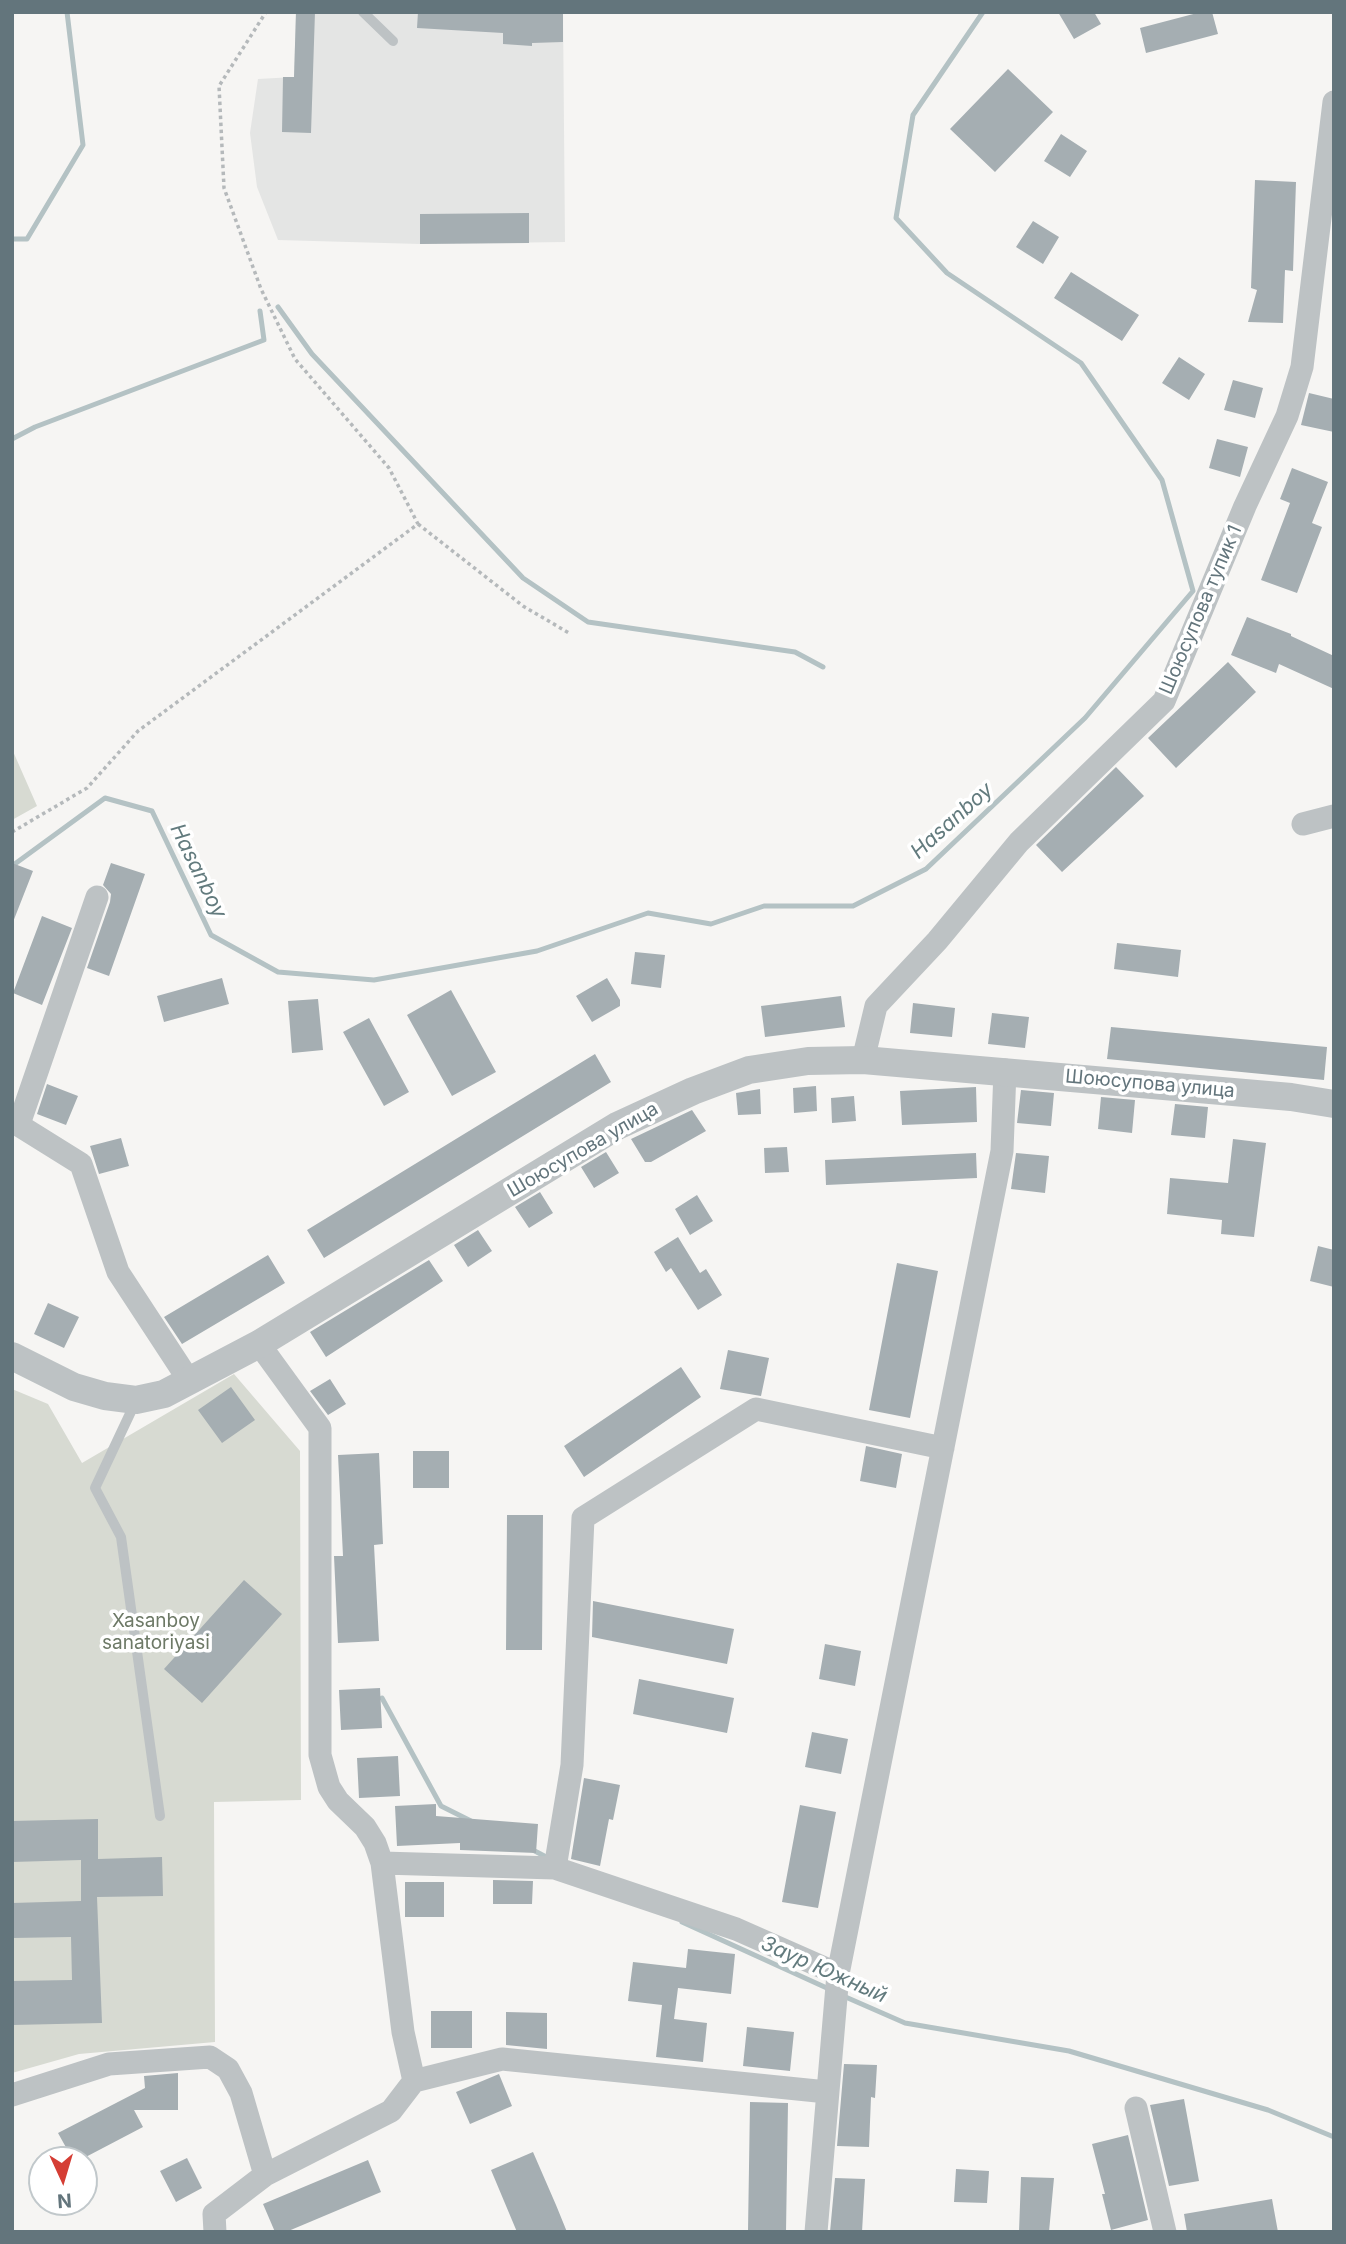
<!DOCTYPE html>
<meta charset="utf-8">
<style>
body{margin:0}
#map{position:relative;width:1346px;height:2244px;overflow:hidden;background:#f6f5f3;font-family:Inter,sans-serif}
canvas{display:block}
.frame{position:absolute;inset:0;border:14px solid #63757c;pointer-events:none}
.north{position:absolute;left:28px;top:2146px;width:70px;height:70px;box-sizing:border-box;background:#fff;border:2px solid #c1c8cb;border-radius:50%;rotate:176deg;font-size:19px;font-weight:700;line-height:28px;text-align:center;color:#63757c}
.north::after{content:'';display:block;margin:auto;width:24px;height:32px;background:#d53d34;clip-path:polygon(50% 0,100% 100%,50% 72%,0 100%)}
</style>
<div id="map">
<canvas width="1346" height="2244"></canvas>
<div class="frame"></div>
<div class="north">N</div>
</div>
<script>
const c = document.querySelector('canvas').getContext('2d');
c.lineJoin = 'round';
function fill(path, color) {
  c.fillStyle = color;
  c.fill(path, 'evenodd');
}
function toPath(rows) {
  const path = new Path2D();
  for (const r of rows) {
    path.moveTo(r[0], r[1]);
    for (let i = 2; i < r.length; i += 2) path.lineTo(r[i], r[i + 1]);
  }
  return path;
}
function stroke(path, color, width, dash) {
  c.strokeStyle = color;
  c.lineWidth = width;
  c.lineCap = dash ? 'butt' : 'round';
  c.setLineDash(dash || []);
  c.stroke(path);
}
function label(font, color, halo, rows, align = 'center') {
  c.font = font + ' Inter,sans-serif';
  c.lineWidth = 7;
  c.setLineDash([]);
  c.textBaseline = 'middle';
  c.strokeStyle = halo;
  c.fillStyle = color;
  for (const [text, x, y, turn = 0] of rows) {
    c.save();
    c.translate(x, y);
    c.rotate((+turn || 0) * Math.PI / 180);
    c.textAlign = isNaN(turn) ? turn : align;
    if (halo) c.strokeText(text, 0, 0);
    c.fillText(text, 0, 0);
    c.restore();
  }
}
fill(toPath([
 [296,12,563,12,565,242,420,244,278,240,257,187,250,133,258,79,294,77]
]), '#e4e5e4');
fill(toPath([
 [12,749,37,806,12,820],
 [234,1374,300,1451,301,1800,214,1802,215,2042,79,2054,12,2073,12,1389,48,1404,82,1463]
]), '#d7dad2');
stroke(toPath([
 [12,239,27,239,83,145,67,12],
 [278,307,312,354,523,578,588,622,795,652,823,667],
 [12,439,35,427,264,340,260,311],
 [12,866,105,798,152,811,211,935,278,972,374,980,537,951,648,913,711,924,764,906,853,906,926,869,1085,718,1193,591,1162,480,1081,363,947,273,896,218,913,115,983,12],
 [382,1698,441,1806,471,1821],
 [531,1849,550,1859],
 [682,1922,829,1989],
 [841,1995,905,2023,1069,2051,1268,2110,1334,2137]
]), '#b4c2c4', 5);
fill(toPath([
 [296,12,315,12,311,133,282,132,283,77,294,77],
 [418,12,563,12,563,42,532,43,532,46,503,44,503,33,417,28],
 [1058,12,1094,12,1101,24,1074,39],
 [1201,12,1212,12,1218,34,1146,53,1140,28],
 [1008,69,1053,112,995,172,950,129],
 [1061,134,1087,151,1070,177,1044,161],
 [1255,180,1296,182,1293,271,1285,270,1283,323,1248,322,1257,290,1251,288],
 [529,213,529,243,420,244,420,214],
 [1033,221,1059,237,1043,264,1016,247],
 [1071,272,1139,315,1122,341,1054,298],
 [1179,357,1205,374,1189,400,1162,383],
 [1233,380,1263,388,1255,418,1224,410],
 [1309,393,1334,399,1334,432,1301,425],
 [1217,439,1248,447,1240,477,1209,468],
 [1292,468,1328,482,1312,523,1322,527,1297,593,1261,580,1290,503,1280,499],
 [1247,617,1291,634,1291,636,1334,656,1334,689,1279,664,1276,673,1231,655],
 [1228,662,1256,692,1176,768,1148,738],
 [1116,767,1144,796,1062,872,1036,845],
 [12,863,33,871,13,922,12,922],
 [111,863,145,874,109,976,87,968,110,902,111,894,103,885],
 [42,916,72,928,42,1005,13,993],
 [1117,943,1181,950,1178,977,1114,969],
 [635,952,665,955,661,988,631,984],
 [222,978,229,1004,164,1022,157,996],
 [607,978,620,1000,620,1006,592,1022,576,996],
 [451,990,496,1072,452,1096,407,1015],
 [841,996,845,1027,765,1037,761,1006],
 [318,999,323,1050,292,1053,288,1001],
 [913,1003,955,1008,952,1037,910,1033],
 [992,1013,1029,1017,1025,1048,988,1044],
 [369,1018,409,1092,384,1106,343,1032],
 [1111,1027,1327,1047,1324,1080,1107,1059],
 [595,1054,611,1082,324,1258,307,1230],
 [47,1084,78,1096,66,1125,37,1114],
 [816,1086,817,1111,794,1113,793,1088],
 [976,1087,977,1122,902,1125,900,1091],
 [760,1089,761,1114,738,1115,736,1093],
 [1021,1090,1054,1093,1051,1126,1017,1123],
 [854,1096,856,1121,832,1123,831,1098],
 [1101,1097,1135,1100,1132,1133,1098,1129],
 [1175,1104,1208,1107,1205,1138,1171,1135],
 [692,1110,706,1131,651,1162,645,1162,631,1139],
 [121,1138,129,1166,99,1174,90,1146],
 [1233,1139,1266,1143,1254,1237,1221,1234,1222,1220,1167,1214,1170,1178,1228,1183],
 [787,1147,789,1172,765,1173,764,1148],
 [606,1152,619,1173,594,1188,581,1167],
 [976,1153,977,1178,826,1185,825,1160],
 [1016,1153,1049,1156,1045,1193,1011,1189],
 [540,1192,553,1213,529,1228,515,1207],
 [697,1195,713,1221,690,1235,675,1209],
 [478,1230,492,1251,468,1267,454,1245],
 [678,1237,700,1273,706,1269,722,1295,698,1310,671,1268,666,1272,654,1252],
 [1318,1246,1334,1250,1334,1287,1310,1281],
 [268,1255,285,1283,182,1344,164,1317],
 [429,1260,443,1281,326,1357,310,1332],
 [897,1263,938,1271,910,1418,869,1410],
 [48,1303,79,1317,64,1348,34,1334],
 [728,1350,769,1358,761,1396,720,1389],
 [681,1367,701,1397,584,1477,564,1446],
 [330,1379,346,1404,328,1415,310,1391],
 [231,1387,255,1420,222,1443,198,1410],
 [866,1446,902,1454,896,1488,860,1481],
 [413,1451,449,1451,449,1488,413,1488],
 [379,1453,383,1544,374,1545,379,1641,338,1643,334,1556,343,1556,338,1455],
 [507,1515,543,1515,542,1650,506,1650],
 [244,1580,282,1614,202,1703,164,1669],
 [593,1601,734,1629,727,1664,592,1637],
 [825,1644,861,1651,855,1686,819,1679],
 [639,1679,734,1698,727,1733,633,1714],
 [380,1688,382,1728,341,1730,339,1690],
 [812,1732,848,1739,841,1774,805,1767],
 [398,1756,400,1796,359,1798,357,1758],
 [584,1778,620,1785,613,1820,609,1819,600,1866,571,1859],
 [436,1804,436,1816,538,1824,536,1853,460,1850,460,1843,397,1846,395,1806],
 [800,1805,836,1812,818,1908,782,1902],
 [98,1819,98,1859,162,1857,163,1896,97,1897,102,2023,12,2025,12,1981,72,1980,71,1937,12,1938,12,1903,81,1901,81,1860,12,1862,12,1821],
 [493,1880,533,1881,532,1904,493,1904],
 [405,1882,444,1882,444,1917,405,1917],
 [688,1949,735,1954,731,1994,678,1988,674,2019,707,2023,703,2062,656,2057,662,2005,628,2001,633,1962,686,1968],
 [431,2011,472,2011,472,2048,431,2048],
 [506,2012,547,2013,547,2049,506,2045],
 [747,2027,794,2032,790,2071,743,2066],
 [844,2064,877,2065,875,2098,871,2097,869,2147,837,2146],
 [178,2073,178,2110,134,2110,143,2127,80,2160,73,2160,58,2133,145,2088,144,2076],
 [499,2074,512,2106,470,2124,456,2092],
 [1184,2099,1199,2181,1169,2186,1150,2105],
 [750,2102,788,2103,786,2232,748,2231],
 [1128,2135,1148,2220,1111,2230,1102,2194,1105,2194,1092,2144],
 [533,2152,556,2205,567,2232,517,2232,491,2170],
 [187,2158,202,2188,176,2202,160,2171],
 [368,2160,381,2192,286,2232,275,2232,263,2204],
 [956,2169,989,2171,987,2203,954,2202],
 [1021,2177,1054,2178,1049,2232,1019,2232],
 [835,2178,865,2179,862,2232,830,2232],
 [1272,2199,1278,2232,1187,2232,1184,2214]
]), '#a5aeb2');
stroke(toPath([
 [418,524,523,606,569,633],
 [12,832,87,788,138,731,418,524,389,468,295,359,261,289,224,188,219,86,266,12]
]), '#b5b9bb', 3.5, [3.5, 3.5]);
stroke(toPath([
 [363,12,393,41],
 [135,1403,95,1488,121,1537,160,1816]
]), '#bdc2c4', 10);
stroke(toPath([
 [1303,824,1334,816],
 [863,1060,876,1006,937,941,1019,842,1164,701,1245,506,1287,416,1302,367,1334,102],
 [12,1121,81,1164,118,1272,190,1382],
 [19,1124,97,897],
 [259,1344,320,1428,320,1755,329,1787,338,1801,365,1827,375,1843,382,1863,403,2032,414,2081],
 [382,1863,555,1868,736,1929,838,1974],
 [555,1868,572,1765,583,1518,756,1409,943,1448],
 [12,2095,109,2064,210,2057,228,2069,241,2093,265,2175],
 [1136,2108,1165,2232],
 [215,2232,214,2214,265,2175,391,2111,414,2081,502,2059,827,2092],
 [816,2232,838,1974,1002,1151,1005,1070]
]), '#bdc2c4', 23);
stroke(toPath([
 [12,1356,74,1387,105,1396,136,1400,164,1394,259,1344,617,1126,693,1091,749,1070,808,1061,863,1060,1291,1097,1334,1104]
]), '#bdc2c4', 28);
label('19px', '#63757c', '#fff', [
 ["Шоюсупова тупик 1",1201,610,-67],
 ["Шоюсупова улица",1150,1084,5],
 ["Шоюсупова улица",583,1150,-30]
]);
label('19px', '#6d7966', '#fff', [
 ["Xasanboy",156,1621],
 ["sanatoriyasi",156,1643]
]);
label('italic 21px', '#637b7e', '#fff', [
 ["Hasanboy",952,821,-42],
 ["Hasanboy",198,871,64],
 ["Заур Южный",824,1970,24]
]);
</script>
